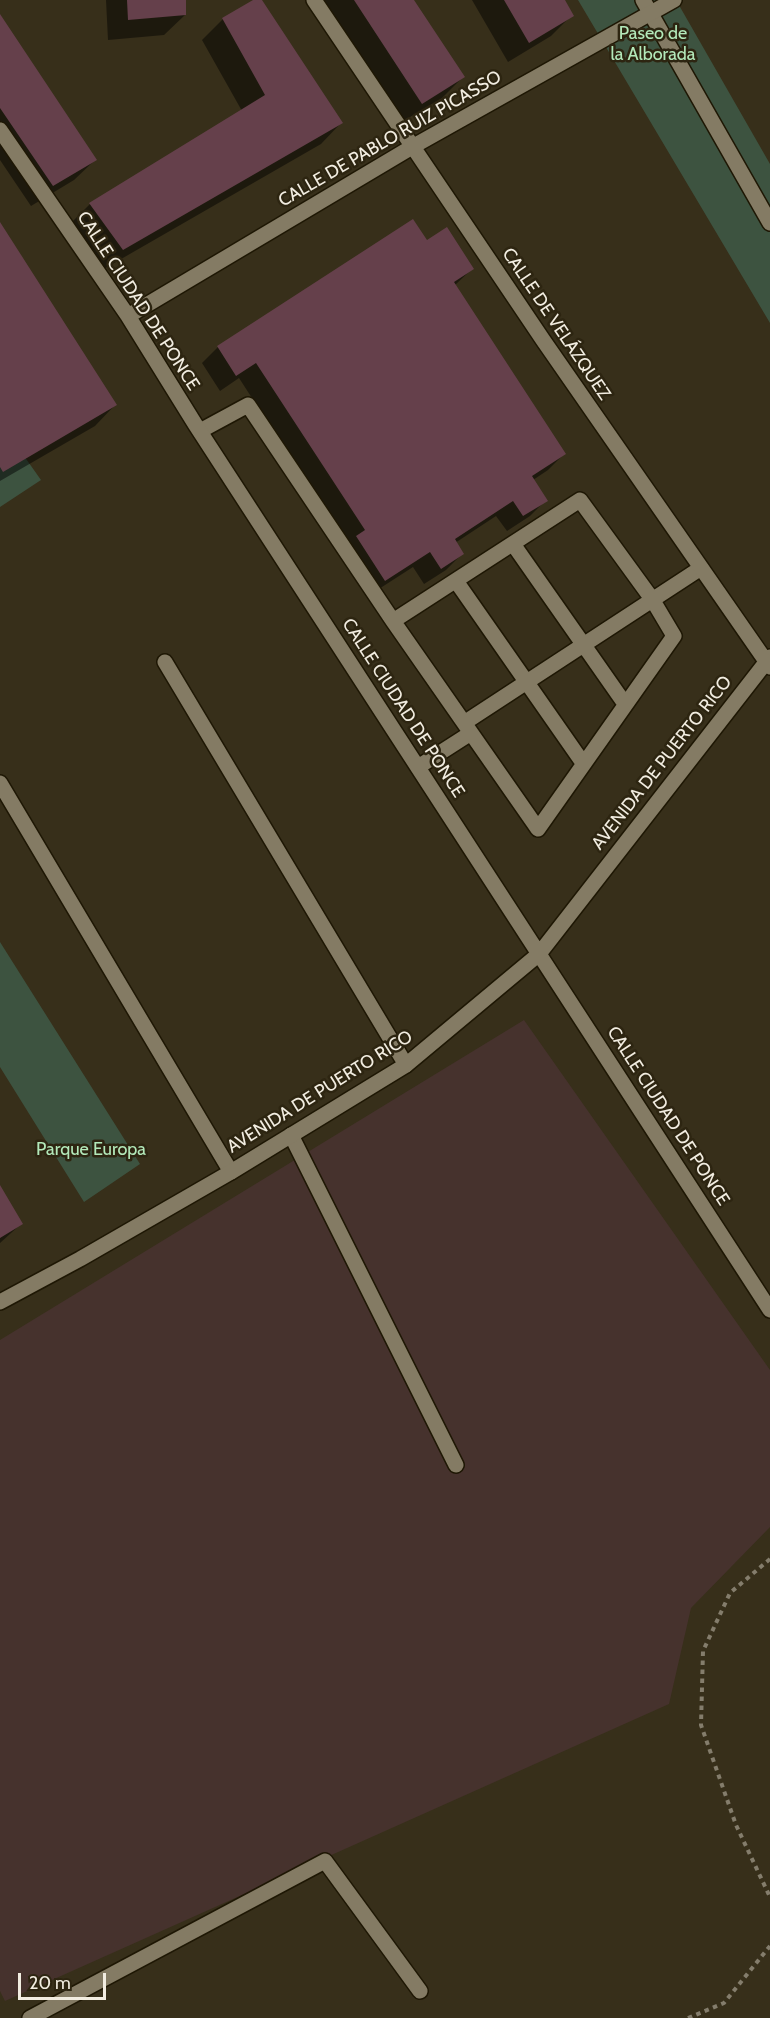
<!DOCTYPE html>
<meta charset="utf-8">
<style>
body{margin:0}
#map{position:relative;width:770px;height:2018px;overflow:hidden;background:#372f1a;font-family:Cabin,sans-serif}
canvas{display:block}
.scale{position:absolute;left:18px;top:1973px;width:88px;height:27px;box-sizing:border-box;border:3px solid #f2ede1;border-top:0;padding-left:8px;font-size:18px;line-height:21px;white-space:nowrap;color:#f2ede1;-webkit-text-stroke:4px #2d2511;paint-order:stroke}
</style>
<div id="map">
<canvas width="770" height="2018"></canvas>
<div class="scale">20 m</div>
</div>
<script>
const c = document.querySelector('canvas').getContext('2d');
c.lineJoin = 'round';
function fill(path, color) {
  c.fillStyle = color;
  c.fill(path, 'evenodd');
}
function toPath(rows) {
  const path = new Path2D();
  for (const r of rows) {
    path.moveTo(r[0], r[1]);
    for (let i = 2; i < r.length; i += 2) path.lineTo(r[i], r[i + 1]);
  }
  return path;
}
function stroke(path, color, width, dash) {
  c.strokeStyle = color;
  c.lineWidth = width;
  c.lineCap = dash ? 'butt' : 'round';
  c.setLineDash(dash || []);
  c.stroke(path);
}
function label(font, color, halo, rows, align = 'center') {
  c.font = font + ' Cabin,sans-serif';
  c.lineWidth = 5;
  c.setLineDash([]);
  c.textBaseline = 'middle';
  c.strokeStyle = halo;
  c.fillStyle = color;
  for (const [text, x, y, turn = 0] of rows) {
    c.save();
    c.translate(x, y);
    c.rotate((+turn || 0) * Math.PI / 180);
    c.textAlign = isNaN(turn) ? turn : align;
    if (halo) c.strokeText(text, 0, 0);
    c.fillText(text, 0, 0);
    c.restore();
  }
}
fill(toPath([
 [524,1020,770,1370,770,1527,691,1608,669,1704,5,2001,0,1991,0,1340]
]), '#46322d');
fill(toPath([
 [578,0,676,0,770,164,770,323],
 [0,422,41,480,0,507],
 [0,942,140,1164,84,1202,0,1067]
]), '#3d5340');
fill(toPath([
 [106,0,184,0,185,15,164,35,108,40],
 [256,0,261,0,341,123,321,144,102,270,69,225,90,204,242,111,202,40,223,19],
 [320,0,412,0,463,77,442,98,400,123],
 [472,0,563,0,572,15,551,36,508,62],
 [0,17,95,160,74,180,31,206,0,160],
 [0,225,115,405,95,426,0,481],
 [426,242,472,269,454,286,564,454,548,470,533,480,546,500,530,516,507,531,496,516,455,543,462,554,446,570,424,584,413,567,368,596,348,546,239,378,220,391,202,363,218,347],
 [0,1188,21,1224,0,1243]
]), '#0007');
fill(toPath([
 [127,0,186,0,186,15,128,20],
 [253,0,262,0,343,123,123,250,89,203,265,95,222,18],
 [354,0,414,0,465,77,422,104],
 [504,0,565,0,574,16,529,43],
 [0,14,97,160,53,186,0,108],
 [413,219,427,240,447,227,474,269,454,282,566,454,532,476,548,501,523,516,513,501,455,539,464,554,441,569,430,552,385,581,356,536,365,530,256,363,236,376,217,346],
 [0,222,117,405,3,472,0,467],
 [0,1185,23,1224,0,1238]
]), '#65404b');
const service = toPath([
 [200,431,248,405,393,621,538,829,674,636,652,599,580,500,393,621],
 [513,544,625,704],
 [456,581,583,763],
 [165,662,406,1065],
 [464,723,701,568],
 [418,767,471,733],
 [0,783,231,1172],
 [291,1135,456,1465],
 [30,2018,325,1861,420,1991]
]);
const pedestrian = toPath([
 [643,0,770,223]
]);
const minor = toPath([
 [314,0,543,340,770,667],
 [0,130,128,316,195,424,770,1310],
 [128,316,412,147,674,0],
 [0,1302,80,1259,231,1172,406,1065,539,954,770,657]
]);
stroke(service, '#1e1704', 18);
stroke(pedestrian, '#1e1704', 18);
stroke(minor, '#1e1704', 18);
stroke(toPath([
 [770,1559,730,1593,703,1651,701,1725,736,1825,770,1897],
 [688,2018,724,2003,770,1946]
]), '#847d6c', 4, [4.5, 4.5]);
stroke(service, '#847b64', 15);
stroke(pedestrian, '#847b64', 15);
stroke(minor, '#847b64', 15);
label('18px', '#b3e9ba', '#2d2511', [
 ["Paseo de",653,34],
 ["la Alborada",653,55],
 ["Parque Europa",91,1150]
]);
label('18px', '#f2ede1', '#2d2511', [
 ["CALLE DE PABLO RUIZ PICASSO",390,139,-30],
 ["CALLE CIUDAD DE PONCE",138,301,57],
 ["CALLE DE VELÁZQUEZ",556,324,56],
 ["CALLE CIUDAD DE PONCE",403,708,57],
 ["AVENIDA DE PUERTO RICO",662,763,-52],
 ["AVENIDA DE PUERTO RICO",320,1092,-32],
 ["CALLE CIUDAD DE PONCE",668,1116,57]
]);
</script>
